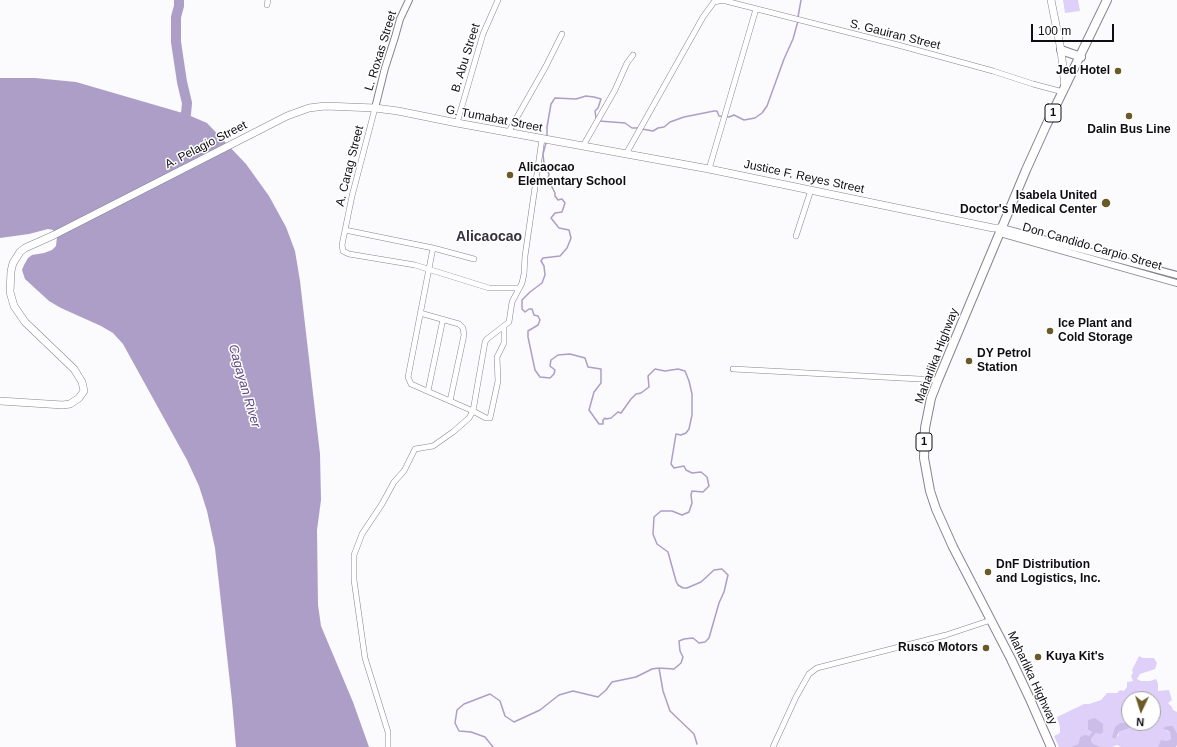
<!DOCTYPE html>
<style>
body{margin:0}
#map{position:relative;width:1177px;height:747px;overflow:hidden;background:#fbfafd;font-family:Arial,sans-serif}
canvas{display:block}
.north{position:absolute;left:1121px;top:691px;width:40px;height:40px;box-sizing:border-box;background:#fff;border:1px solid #9f9ea1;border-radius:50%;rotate:184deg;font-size:11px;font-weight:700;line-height:16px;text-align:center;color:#0f0d13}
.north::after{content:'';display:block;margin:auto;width:14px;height:18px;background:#6a5a27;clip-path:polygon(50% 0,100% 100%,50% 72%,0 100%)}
.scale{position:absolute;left:1031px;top:24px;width:83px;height:18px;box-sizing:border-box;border:2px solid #0f0d13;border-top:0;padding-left:5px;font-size:12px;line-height:14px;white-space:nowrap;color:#0f0d13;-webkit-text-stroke:3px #fff;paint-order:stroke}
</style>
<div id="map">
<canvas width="1177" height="747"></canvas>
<div class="north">N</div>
<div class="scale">100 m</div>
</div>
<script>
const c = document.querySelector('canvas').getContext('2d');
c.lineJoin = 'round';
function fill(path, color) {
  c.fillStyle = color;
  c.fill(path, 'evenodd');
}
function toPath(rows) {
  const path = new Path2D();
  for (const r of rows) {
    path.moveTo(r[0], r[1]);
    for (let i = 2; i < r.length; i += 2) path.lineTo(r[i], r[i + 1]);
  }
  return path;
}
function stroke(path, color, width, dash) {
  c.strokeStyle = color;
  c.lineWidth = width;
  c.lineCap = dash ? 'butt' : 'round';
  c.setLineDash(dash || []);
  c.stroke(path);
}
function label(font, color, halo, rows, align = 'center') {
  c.font = font + ' Arial,sans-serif';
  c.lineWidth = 3;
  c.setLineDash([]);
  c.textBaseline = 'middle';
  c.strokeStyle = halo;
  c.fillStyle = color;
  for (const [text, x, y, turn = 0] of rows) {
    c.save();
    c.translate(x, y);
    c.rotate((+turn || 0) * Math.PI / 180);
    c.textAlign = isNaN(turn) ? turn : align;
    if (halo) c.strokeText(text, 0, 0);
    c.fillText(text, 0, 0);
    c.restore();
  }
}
fill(toPath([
 [1063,0,1078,0,1080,11,1065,13],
 [1139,656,1143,658,1154,658,1157,663,1155,669,1140,674,1137,679,1141,681,1150,681,1156,679,1158,684,1158,691,1169,690,1172,700,1168,703,1172,707,1173,710,1177,712,1177,733,1173,726,1166,731,1170,732,1171,739,1158,747,1121,747,1117,745,1112,747,1101,747,1092,743,1091,739,1096,733,1088,720,1088,730,1092,732,1089,736,1080,737,1078,744,1070,747,1059,747,1054,736,1060,733,1060,727,1057,717,1084,704,1089,704,1101,700,1107,693,1117,693,1120,690,1124,691,1127,687,1127,682,1133,681,1131,676,1133,673,1132,670],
 [1129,699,1153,699,1153,723,1142,723,1142,724,1119,732,1118,736,1112,737,1120,723,1129,723]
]), '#dfd0fa');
fill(toPath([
 [1095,718,1103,724,1103,732,1101,734,1096,733,1091,739,1092,743,1101,747,1070,747,1078,744,1080,737,1085,735,1089,736,1092,732,1088,730,1088,720],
 [1120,723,1142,723,1142,724,1119,732,1115,739,1112,737,1115,727],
 [1168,726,1173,726,1177,733,1177,745,1176,747,1158,747,1161,740,1167,741,1171,739,1170,732,1163,728]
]), '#cbbde7');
fill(toPath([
 [0,78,35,78,76,82,186,114,207,123,246,164,269,196,286,227,295,251,300,281,320,454,321,500,317,530,318,605,321,626,353,702,369,747,236,747,232,701,215,548,207,511,199,486,187,460,123,344,113,333,101,326,61,308,49,301,25,279,22,270,24,265,28,258,32,255,44,253,52,250,56,246,57,237,53,230,48,229,29,234,0,238]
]), '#ac9ec7');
stroke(toPath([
 [798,17,801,0],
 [599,121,625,123,632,128,638,128],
 [642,129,653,131,658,128,664,127,670,122,684,117,714,111,717,111,719,116,729,117,734,115,744,120,755,118,762,113,767,106,784,59,793,39,798,21],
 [547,137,547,127,551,104,555,98,576,99,586,96,594,97,601,99,598,108,595,111,596,118],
 [659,668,663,691,670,711,694,734,697,744],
 [493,747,485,737,471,732,459,731,455,723,457,710,464,704,490,694,500,701,505,716,514,722,540,710,559,695,573,691,598,697,606,690,612,682,636,677,652,669,659,668,674,669,681,663,683,657,680,651,679,641,684,639,693,638,699,643,705,642,709,638,719,603,724,592,728,575,722,569,714,570,701,582,687,588,683,588,678,585,676,581,668,552,657,544,653,534,654,517,661,511,672,511,682,515,689,512,692,503,691,495,692,491,703,492,709,486,707,477,701,472,692,473,686,470,684,466,674,468,671,464,676,434,681,435,686,433,689,429,692,415,692,394,689,381,685,371,678,369,665,371,655,369,648,376,649,387,641,393,636,394,631,399,621,413,618,412,611,418,606,419,605,418,603,420,603,424,599,424,589,410,594,392,601,383,601,369,588,367,585,358,570,354,558,355,551,360,550,366,555,370,554,374,550,378,540,377,535,370,528,337,528,331,538,325,540,320,538,316,534,315,532,309,529,309,525,312,522,309,522,300,530,292,542,283,545,275,544,266,541,261,543,258,560,256,567,248,571,238,569,230,559,228,551,218,555,213,562,212,565,203,562,199,558,200,555,196,555,193,548,179,549,174,544,164,543,154,546,143]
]), '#ac9ec7', 1.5);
stroke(toPath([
 [178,124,186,114,187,103,182,82,176,42,176,17,179,6,179,0]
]), '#ac9ec7', 10);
const minor = toPath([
 [722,0,898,45,993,71,1033,84,1063,92],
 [267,5,268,0],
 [375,108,352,196,342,245,343,251,349,254,415,265,489,288,519,288],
 [457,123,483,34,498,0],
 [508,133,546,66,562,34],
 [583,146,615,90,627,63,633,55],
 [626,154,703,17,714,2,723,0],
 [709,169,756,9],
 [345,230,433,248,408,377,411,384,473,411,486,418,490,418,498,381,497,357,504,343,504,327],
 [796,236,811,190],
 [433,248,474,259],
 [420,313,459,324,463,328,464,335,450,401],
 [733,369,938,380],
 [428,391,443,319],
 [388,747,388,732,365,658,354,580,354,555,362,534,382,504,394,482,404,471,415,449,433,446,453,432,469,418,473,411,485,342,487,339,509,322,512,302,522,283,524,274,525,256,542,139],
 [773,747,796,697,809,674,817,668,946,635,991,620]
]);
const tertiary = toPath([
 [375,108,385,68,395,37,400,19,409,0],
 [1002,228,1177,275],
 [1000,233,1177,283]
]);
const secondary = toPath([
 [1051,0,1061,50,1065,87],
 [0,401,63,405,70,404,79,398,84,391,82,382,74,369,25,322,14,306,10,292,11,271,13,263,20,252,25,248,54,235,287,116,309,108,325,106,375,108,398,111,457,123,709,169,993,228,1002,228]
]);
const primary = toPath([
 [1061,50,1081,57],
 [1051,747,1029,697,1011,659,953,547,936,509,930,491,924,458,925,428,931,398,938,380,1026,170,1045,128,1107,0]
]);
stroke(minor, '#888293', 6);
stroke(tertiary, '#888293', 8);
stroke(secondary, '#888293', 8);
stroke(primary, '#888293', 10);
stroke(minor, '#fff', 5);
stroke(tertiary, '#fff', 6);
stroke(secondary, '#fff', 7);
stroke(primary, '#fff', 8);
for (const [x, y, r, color] of [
 [1118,71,4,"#6a5a27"],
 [1129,116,4,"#6a5a27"],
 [510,175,4,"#6a5a27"],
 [1106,203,5,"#6a5a27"],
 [1050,331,4,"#6a5a27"],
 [969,361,4,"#6a5a27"],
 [988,572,4,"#6a5a27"],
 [986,648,4,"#6a5a27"],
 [1038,657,4,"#6a5a27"]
]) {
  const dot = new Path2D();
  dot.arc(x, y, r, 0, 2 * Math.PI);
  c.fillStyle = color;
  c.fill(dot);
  stroke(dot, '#fff', 1.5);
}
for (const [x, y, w] of [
 [1053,113,16],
 [924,442,16]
]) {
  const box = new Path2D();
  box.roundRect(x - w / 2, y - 9, w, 18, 3);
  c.fillStyle = '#fff';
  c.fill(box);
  stroke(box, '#0f0d13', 1);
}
label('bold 11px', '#0f0d13', null, [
 ["1",1053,113],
 ["1",924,442]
]);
label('12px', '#0f0d13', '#fff', [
 ["S. Gauiran Street",895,35,14],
 ["L. Roxas Street",381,51,-73],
 ["B. Abu Street",466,58,-73],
 ["G. Tumabat Street",494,119,11],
 ["A. Pelagio Street",206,145,-27],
 ["A. Carag Street",350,166,-76],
 ["Justice F. Reyes Street",804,177,12],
 ["Don Candido Carpio Street",1092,247,16],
 ["Maharlika Highway",937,356,-69],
 ["Maharlika Highway",1032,678,65]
]);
label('bold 12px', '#0f0d13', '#fff', [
 ["Jed Hotel",1110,71,"right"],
 ["Dalin Bus Line",1129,130,"center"],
 ["Alicaocao",518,168],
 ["Elementary School",518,182],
 ["Isabela United",1097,196,"right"],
 ["Doctor's Medical Center",1097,210,"right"],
 ["Ice Plant and",1058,324],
 ["Cold Storage",1058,338],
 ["DY Petrol",977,354],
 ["Station",977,368],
 ["DnF Distribution",996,565],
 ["and Logistics, Inc.",996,579],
 ["Rusco Motors",978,648,"right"],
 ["Kuya Kit's",1046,657]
], 'left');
label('italic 13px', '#5f4980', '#fff', [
 ["Cagayan River",244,386,74]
]);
label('bold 14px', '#373240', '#fff', [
 ["Alicaocao",489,237]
]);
</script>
